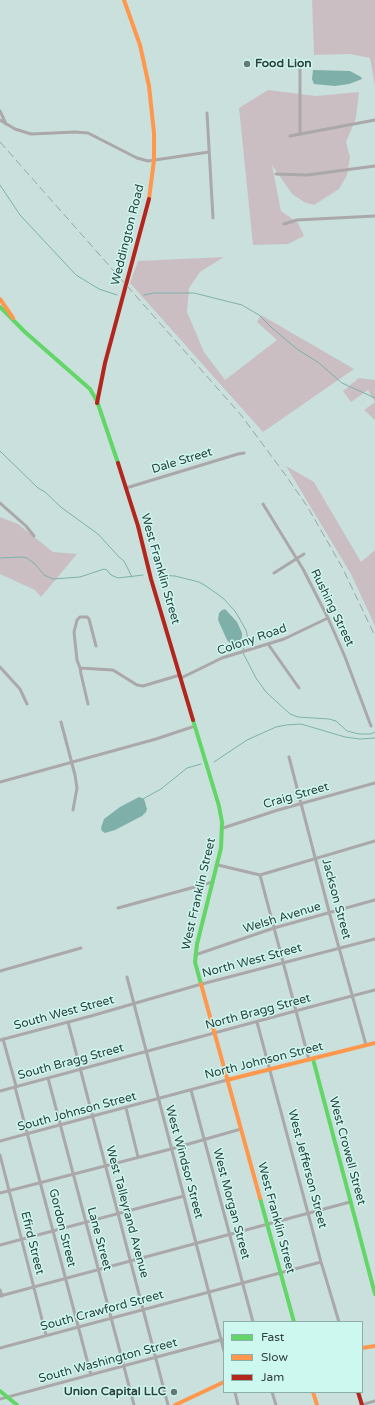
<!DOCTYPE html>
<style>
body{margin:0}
#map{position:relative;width:375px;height:1405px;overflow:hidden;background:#cae0dd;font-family:"Varela Round",sans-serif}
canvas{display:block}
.legend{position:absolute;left:223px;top:1321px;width:140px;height:72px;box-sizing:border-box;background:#cdf8f0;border:1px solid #8eafa9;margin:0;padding:5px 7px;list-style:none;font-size:12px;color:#30413e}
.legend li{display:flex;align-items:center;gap:8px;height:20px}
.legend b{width:20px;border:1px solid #8eafa9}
</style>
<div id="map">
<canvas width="375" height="1405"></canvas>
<ul class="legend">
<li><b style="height:5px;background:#63d668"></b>Fast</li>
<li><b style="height:5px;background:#ff974d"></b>Slow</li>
<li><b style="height:5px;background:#b3261e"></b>Jam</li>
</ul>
</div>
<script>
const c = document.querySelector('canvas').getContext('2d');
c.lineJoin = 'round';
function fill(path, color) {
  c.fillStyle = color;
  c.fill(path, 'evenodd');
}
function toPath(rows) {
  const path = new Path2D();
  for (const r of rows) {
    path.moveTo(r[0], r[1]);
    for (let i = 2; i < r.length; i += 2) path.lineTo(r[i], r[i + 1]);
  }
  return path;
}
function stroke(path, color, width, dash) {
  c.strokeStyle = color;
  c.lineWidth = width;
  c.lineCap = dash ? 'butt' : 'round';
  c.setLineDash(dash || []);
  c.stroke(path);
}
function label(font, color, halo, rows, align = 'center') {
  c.font = font + ' "Varela Round",sans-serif';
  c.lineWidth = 3;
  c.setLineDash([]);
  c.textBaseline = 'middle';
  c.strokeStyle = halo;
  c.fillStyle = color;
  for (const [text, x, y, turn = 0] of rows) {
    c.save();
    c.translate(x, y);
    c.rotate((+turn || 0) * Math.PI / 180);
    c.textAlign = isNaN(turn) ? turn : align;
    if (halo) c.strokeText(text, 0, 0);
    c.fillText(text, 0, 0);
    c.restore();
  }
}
fill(toPath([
 [312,0,375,0,375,86,370,58,350,54,314,55],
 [268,90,316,96,359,92,356,118,346,142,350,157,347,175,339,189,314,205,304,202,292,194,272,165,281,211,298,223,304,236,288,244,253,245,239,108],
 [224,257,200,272,189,288,187,312,204,352,225,380,277,340,257,322,261,315,354,369,263,432,130,283,138,261],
 [359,378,375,380,375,420,364,410,375,402,368,390,351,402,343,391],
 [286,466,314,482,361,562,375,550,375,626,351,574],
 [0,517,18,524,53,552,77,554,41,597,35,590,0,574]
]), '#cabec3');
fill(toPath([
 [313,70,350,71,361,77,362,79,349,84,335,86,314,84,312,79],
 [225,609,237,622,242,633,242,638,237,643,230,643,227,640,218,620,219,613,222,610],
 [139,797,144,799,147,809,146,812,142,816,115,830,105,833,102,831,101,828,104,819,120,807]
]), '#7eb0a9');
stroke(toPath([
 [0,185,20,215,76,275,99,289,117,295],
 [144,295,154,293,194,293,242,305,259,315,272,328,297,349,319,363,342,383,375,398],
 [0,451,38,488,45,492,62,508,98,534,119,557,124,561,132,577],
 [0,558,21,557,27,558,35,564,44,575,53,579,80,577,104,569,107,570,111,575,118,578,143,575],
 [157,575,175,576,199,582,206,586,223,598,235,611,246,630,248,639,243,650],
 [243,653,256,678,266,692,290,714,298,717,329,719,336,721,347,731,359,734,371,734,375,732],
 [214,762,247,740,276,727,286,725,301,724,345,737,360,739,375,738],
 [143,799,161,789,187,768,201,764]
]), '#7eb0a9', 1);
stroke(toPath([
 [300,61,300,134],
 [0,111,6,124],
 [207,113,213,218],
 [0,120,15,129,31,134,75,132,88,133,137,158,148,161,209,152],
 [290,136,375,120],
 [276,174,307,175,375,166],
 [284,224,297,220,375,216],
 [126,488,238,454,244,453],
 [0,503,26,526,34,536],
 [263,504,303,569,328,618,345,657,371,726],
 [274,573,304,554],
 [268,644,299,688],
 [0,667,20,689,27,704],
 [80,668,113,670,137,685,143,686,180,675],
 [181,678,222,658,284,639,328,618],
 [88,704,81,674,80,668,77,660,74,632,77,620,80,617,87,617,89,619,96,646],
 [61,722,75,775,77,788,73,810],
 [289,757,331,919,366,1045],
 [0,782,156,739,195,726],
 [223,828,278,810,375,783],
 [218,865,260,875,375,841],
 [260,875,309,1060],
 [118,908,213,882],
 [195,955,274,928,375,900],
 [0,971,81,948],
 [127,977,224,1351],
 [68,1022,168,1405],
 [257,1022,321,1262,339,1322],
 [3,1039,16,1086],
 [0,1040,91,1016,198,985,375,939],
 [48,1078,134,1405],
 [15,1087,91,1375],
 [191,1090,253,1322],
 [0,1091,325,1003,375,990],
 [126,1108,138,1157],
 [0,1141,227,1080],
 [0,1155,46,1335],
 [0,1193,171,1149,241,1129],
 [0,1245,184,1196],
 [0,1290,2,1296],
 [0,1296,350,1202],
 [0,1348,321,1262],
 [235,1392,238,1405],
 [272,1392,276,1405],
 [0,1399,224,1339],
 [361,1405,375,1401]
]), '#aaa8a9', 3);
stroke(toPath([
 [0,307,25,332,90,389,97,401,118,463],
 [193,720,219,806,222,822,221,848,197,944,195,962,201,984],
 [313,1059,375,1294],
 [260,1198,294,1322],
 [0,1391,17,1405]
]), '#63d668', 4);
stroke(toPath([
 [124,0,140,45,149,86,154,133,154,160,149,199],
 [0,299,13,318],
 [201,984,260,1198],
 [227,1080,375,1043],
 [362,1348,375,1346],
 [313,1392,317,1405],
 [175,1405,224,1382]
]), '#ff974d', 4);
stroke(toPath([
 [97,403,105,363,149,199],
 [118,463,138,526,151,579,193,720],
 [358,1392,362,1405]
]), '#b3261e', 4);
stroke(toPath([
 [0,142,241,415,284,473,307,506,342,567,375,636]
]), '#9ca3a2', 1, [8, 4]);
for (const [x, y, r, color] of [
 [247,64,4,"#667976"],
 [174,1392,4,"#667976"]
]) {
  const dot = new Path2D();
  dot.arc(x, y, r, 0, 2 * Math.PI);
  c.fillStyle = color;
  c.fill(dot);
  stroke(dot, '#cdf8f0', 1.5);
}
label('bold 12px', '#30413e', '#cdf8f0', [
 ["Food Lion",255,64],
 ["Union Capital LLC",166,1392,"right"]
], 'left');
label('12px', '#30413e', '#cdf8f0', [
 ["Weddington Road",128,235,-76],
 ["Dale Street",182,461,-17],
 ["West Franklin Street",160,569,74],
 ["Rushing Street",332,608,64],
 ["Colony Road",252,640,-19],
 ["Craig Street",296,796,-16],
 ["West Franklin Street",199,894,-77],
 ["Jackson Street",336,899,75],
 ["Welsh Avenue",282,918,-17],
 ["North West Street",252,961,-15],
 ["North Bragg Street",258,1012,-15],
 ["South West Street",64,1013,-15],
 ["North Johnson Street",264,1061,-14],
 ["South Bragg Street",71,1062,-15],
 ["South Johnson Street",77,1112,-15],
 ["West Crowell Street",347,1151,75],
 ["West Windsor Street",184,1162,75],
 ["West Jefferson Street",307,1169,75],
 ["West Morgan Street",231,1204,75],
 ["West Talleyrand Avenue",127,1212,75],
 ["West Franklin Street",276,1218,75],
 ["Gordon Street",62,1228,76],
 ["Lane Street",99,1239,75],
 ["Efird Street",32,1243,76],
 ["South Crawford Street",102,1311,-15],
 ["South Washington Street",108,1361,-15]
]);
</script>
